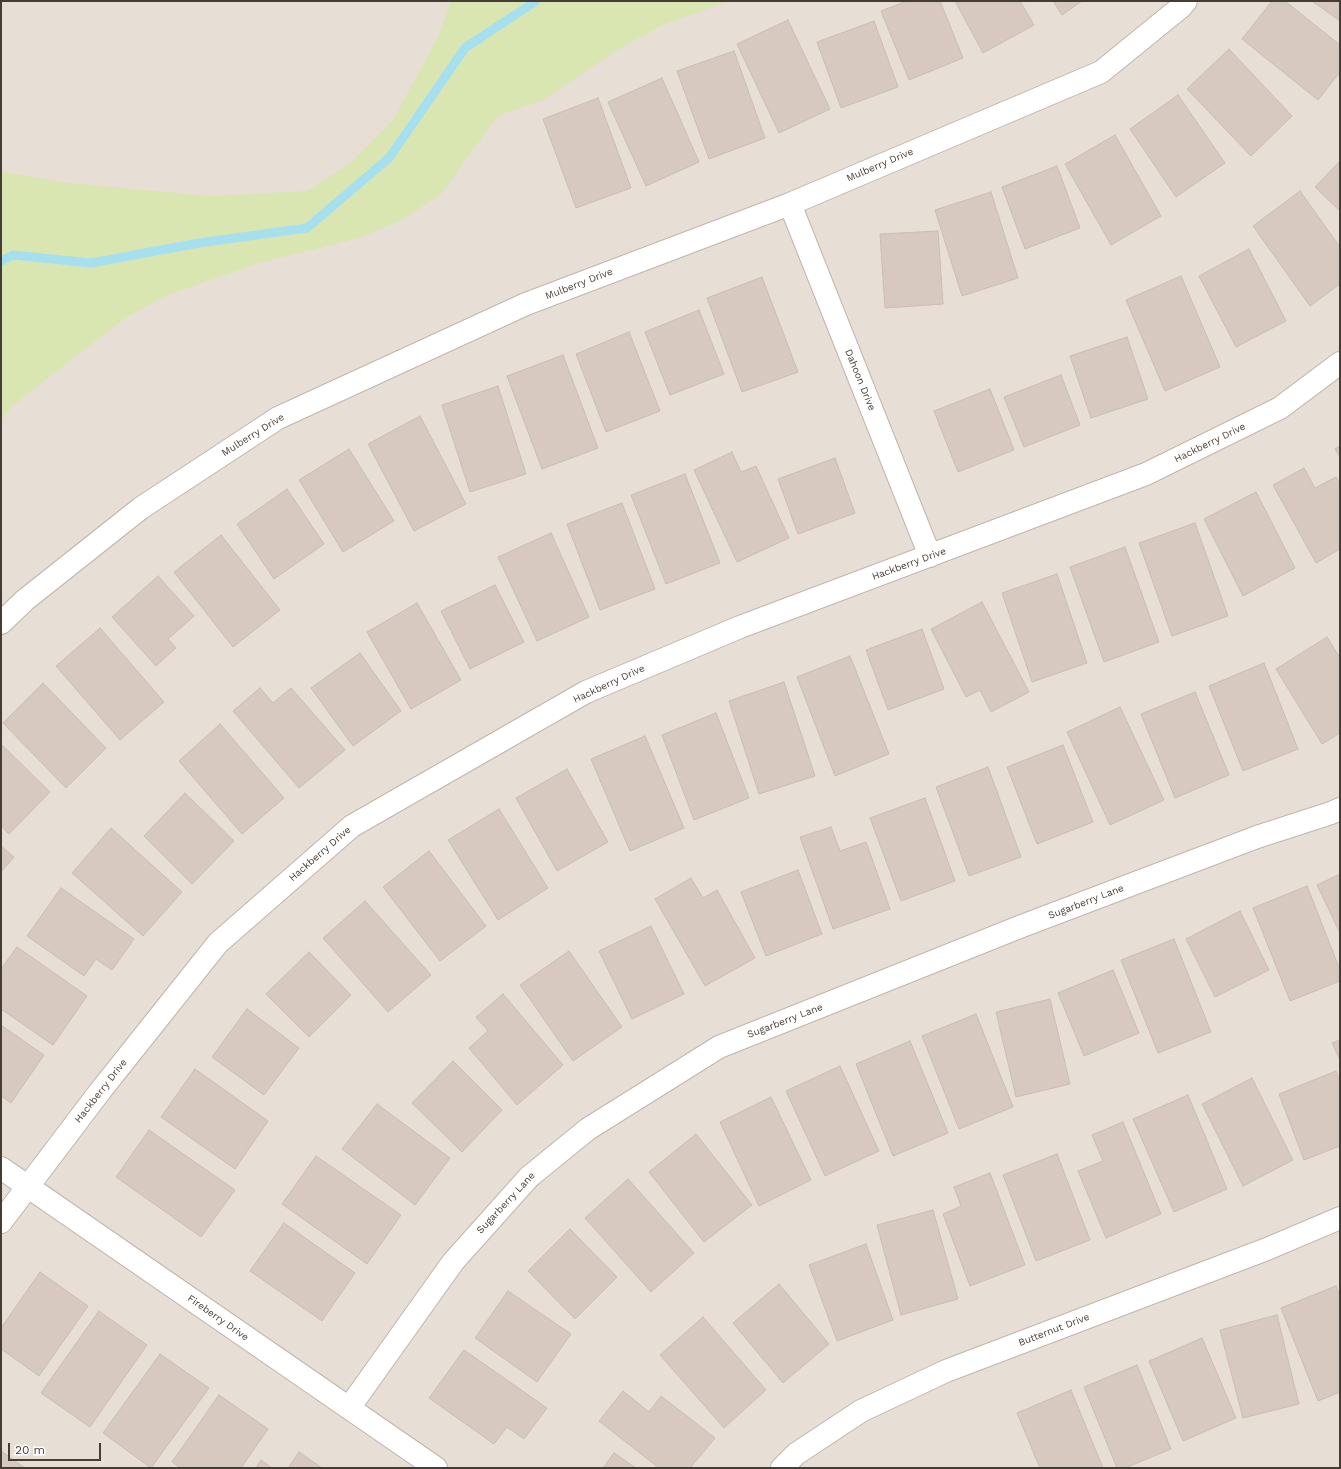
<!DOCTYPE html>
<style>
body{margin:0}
#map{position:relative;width:1341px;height:1469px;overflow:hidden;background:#f3ede7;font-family:"Work Sans",sans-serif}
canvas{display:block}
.frame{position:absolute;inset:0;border:2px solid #463c36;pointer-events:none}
.scale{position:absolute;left:8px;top:1443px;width:93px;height:18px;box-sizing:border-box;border:2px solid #463c36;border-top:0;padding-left:5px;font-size:12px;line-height:14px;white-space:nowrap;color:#463c36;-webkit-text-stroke:3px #fff;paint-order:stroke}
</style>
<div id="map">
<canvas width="1341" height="1469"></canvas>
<div class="frame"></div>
<div class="scale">20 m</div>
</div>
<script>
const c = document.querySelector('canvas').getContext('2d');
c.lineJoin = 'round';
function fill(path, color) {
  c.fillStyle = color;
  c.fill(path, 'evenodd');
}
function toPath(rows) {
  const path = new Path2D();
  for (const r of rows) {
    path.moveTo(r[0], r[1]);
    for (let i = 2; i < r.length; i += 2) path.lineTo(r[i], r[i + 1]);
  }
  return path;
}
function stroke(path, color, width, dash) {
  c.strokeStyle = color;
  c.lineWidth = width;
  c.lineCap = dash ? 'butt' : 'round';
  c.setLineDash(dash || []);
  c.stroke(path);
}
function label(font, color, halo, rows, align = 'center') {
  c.font = font + ' "Work Sans",sans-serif';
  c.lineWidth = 3;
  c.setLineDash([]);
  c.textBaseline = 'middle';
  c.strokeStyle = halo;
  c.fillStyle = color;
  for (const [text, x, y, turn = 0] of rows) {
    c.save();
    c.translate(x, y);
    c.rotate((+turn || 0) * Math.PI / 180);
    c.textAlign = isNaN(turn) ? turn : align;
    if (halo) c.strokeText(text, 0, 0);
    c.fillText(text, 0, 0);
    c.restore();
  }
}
fill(toPath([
 [1,1,1340,1,1340,1468,1,1468]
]), '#e7ded6');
fill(toPath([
 [450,1,729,1,663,25,619,49,543,100,498,116,441,194,402,220,359,238,256,264,165,296,124,319,12,406,1,421,1,171,59,182,210,196,307,191,349,164,393,120,439,35]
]), '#dae6b2');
stroke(toPath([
 [1,261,13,255,91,263,199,243,307,228,389,158,465,48,536,1]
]), '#a6e0ee', 9);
const building = toPath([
 [907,1,940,1,963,58,909,80,881,11,907,1],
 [955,1,1020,1,1034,25,983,53,955,1],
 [1053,1,1082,1,1062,15,1053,1],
 [1272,1,1285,1,1340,45,1340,72,1318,100,1242,39,1272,1],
 [1312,1,1340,1,1340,21,1312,1],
 [788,20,830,109,779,133,737,44,788,20],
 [874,21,898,87,841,108,817,42,874,21],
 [1229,49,1292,116,1251,156,1187,89,1229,49],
 [734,51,765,138,709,159,677,71,734,51],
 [662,78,699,162,646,186,608,102,662,78],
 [1178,95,1225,163,1176,197,1130,129,1178,95],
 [598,98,631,188,576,208,543,119,598,98],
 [1115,135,1161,216,1111,245,1065,164,1115,135],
 [1340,161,1340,211,1315,187,1340,161],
 [1057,166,1080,228,1025,249,1002,187,1057,166],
 [1300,191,1340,247,1340,284,1310,306,1253,226,1300,191],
 [991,192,1018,278,962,296,935,210,991,192],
 [938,231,943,304,885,308,880,234,938,231],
 [1249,249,1286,321,1236,347,1199,276,1249,249],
 [1181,276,1220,367,1165,391,1126,300,1181,276],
 [762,277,798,372,742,392,707,298,762,277],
 [699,310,724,374,670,395,645,332,699,310],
 [629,332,660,411,606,432,576,354,629,332],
 [1127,337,1148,399,1091,418,1070,356,1127,337],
 [563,355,598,448,542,469,507,376,563,355],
 [1061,375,1080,425,1024,447,1004,397,1061,375],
 [498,386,526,474,470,492,442,405,498,386],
 [990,389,1014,450,958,472,934,411,990,389],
 [420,416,466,504,414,531,368,444,420,416],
 [1340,446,1340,457,1335,449,1340,446],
 [349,449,394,521,343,552,299,480,349,449],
 [732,452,741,472,756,466,789,538,737,562,694,470,732,452],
 [835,458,855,513,798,534,778,479,835,458],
 [1304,468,1315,488,1336,477,1340,484,1340,549,1316,563,1273,485,1304,468],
 [685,474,720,563,666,584,631,495,685,474],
 [287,489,324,544,274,579,237,524,287,489],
 [1256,492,1295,568,1243,596,1204,519,1256,492],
 [622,503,655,589,600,610,567,524,622,503],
 [1195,523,1228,616,1172,636,1139,543,1195,523],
 [551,533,589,617,537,641,498,557,551,533],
 [221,535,280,610,233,647,174,572,221,535],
 [1125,547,1159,642,1104,662,1070,567,1125,547],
 [1057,574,1087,663,1032,682,1002,593,1057,574],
 [158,576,194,616,168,639,176,648,156,666,112,617,158,576],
 [495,585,524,642,470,669,441,611,495,585],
 [982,602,1029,692,991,712,980,690,966,697,931,629,982,602],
 [417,603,461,680,411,709,367,632,417,603],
 [100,628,164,702,120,740,56,666,100,628],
 [922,629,944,689,888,710,866,650,922,629],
 [1327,637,1340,658,1340,733,1322,744,1276,669,1327,637],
 [360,653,401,711,353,746,311,688,360,653],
 [850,656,889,754,835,776,797,677,850,656],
 [1264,663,1298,749,1243,771,1209,686,1264,663],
 [784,682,815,776,759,794,729,701,784,682],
 [43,683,106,748,66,788,3,723,43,683],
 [260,688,273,703,291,688,345,750,299,788,233,711,260,688],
 [1195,692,1229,775,1175,798,1141,714,1195,692],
 [1120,707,1164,800,1110,825,1067,732,1120,707],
 [716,713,749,798,694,820,662,735,716,713],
 [220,724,284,798,242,834,179,761,220,724],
 [645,736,684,828,630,851,591,759,645,736],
 [1,744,50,792,9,834,1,826,1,744],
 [1063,745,1093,822,1037,844,1007,767,1063,745],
 [988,767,1021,857,969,876,936,787,988,767],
 [567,769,608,842,557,871,516,798,567,769],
 [185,793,234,841,192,884,144,836,185,793],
 [925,798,955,881,901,901,870,818,925,798],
 [499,809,548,888,498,920,448,840,499,809],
 [831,827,840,851,866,842,890,909,833,929,800,837,831,827],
 [111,828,182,892,143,936,72,873,111,828],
 [1,846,14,857,1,872,1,846],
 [429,851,486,926,440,961,383,887,429,851],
 [798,870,822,934,766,956,741,892,798,870],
 [1340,874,1340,933,1317,885,1340,874],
 [691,878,703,898,717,890,755,958,705,986,655,899,691,878],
 [1307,886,1340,970,1340,981,1290,1001,1253,908,1307,886],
 [61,888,134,939,112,970,96,959,84,976,27,936,61,888],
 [365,901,431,975,388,1012,323,938,365,901],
 [1240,911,1269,970,1215,997,1186,939,1240,911],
 [651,926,684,994,632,1019,599,951,651,926],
 [1174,939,1211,1032,1158,1053,1121,960,1174,939],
 [17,947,87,996,53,1045,1,1009,1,969,17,947],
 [569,951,622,1027,573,1061,520,985,569,951],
 [309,952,351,995,309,1037,266,994,309,952],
 [1113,970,1139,1033,1084,1056,1058,993,1113,970],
 [503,994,563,1065,517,1105,469,1048,488,1031,476,1017,503,994],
 [1050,999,1070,1084,1016,1097,996,1012,1050,999],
 [247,1009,299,1048,264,1095,212,1057,247,1009],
 [976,1014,1013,1107,959,1129,922,1036,976,1014],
 [1,1025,44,1055,11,1103,1,1096,1,1025],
 [1340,1040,1340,1060,1332,1043,1340,1040],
 [910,1041,948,1133,893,1156,856,1064,910,1041],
 [453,1061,502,1110,462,1152,412,1103,453,1061],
 [840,1066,879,1151,825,1176,786,1091,840,1066],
 [195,1069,268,1121,235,1169,161,1117,195,1069],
 [1336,1071,1340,1082,1340,1146,1304,1160,1279,1094,1336,1071],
 [1252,1078,1293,1160,1243,1186,1202,1104,1252,1078],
 [1188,1095,1227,1189,1174,1212,1133,1119,1188,1095],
 [771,1097,811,1180,759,1206,720,1122,771,1097],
 [377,1104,450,1158,415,1205,342,1149,377,1104],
 [1123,1122,1161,1214,1106,1238,1078,1171,1103,1161,1092,1135,1123,1122],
 [149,1130,235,1190,201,1237,116,1177,149,1130],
 [696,1134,752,1205,704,1242,649,1172,696,1134],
 [1057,1154,1090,1240,1036,1261,1003,1175,1057,1154],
 [316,1156,401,1215,367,1264,282,1204,316,1156],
 [990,1173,1025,1265,970,1286,943,1214,961,1206,954,1187,990,1173],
 [628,1179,694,1253,651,1292,585,1218,628,1179],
 [933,1210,958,1299,901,1315,877,1225,933,1210],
 [284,1223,355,1273,322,1321,250,1271,284,1223],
 [570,1229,617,1277,575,1319,528,1271,570,1229],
 [866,1244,893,1320,837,1341,809,1265,866,1244],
 [40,1272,88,1306,39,1376,1,1349,1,1328,40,1272],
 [779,1284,829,1344,783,1383,733,1323,779,1284],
 [1336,1286,1340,1296,1340,1392,1318,1401,1281,1308,1336,1286],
 [508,1291,571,1334,537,1382,475,1338,508,1291],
 [99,1311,147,1345,90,1427,41,1393,99,1311],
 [1277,1315,1299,1404,1243,1418,1220,1330,1277,1315],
 [703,1317,766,1390,724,1428,660,1355,703,1317],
 [1202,1338,1236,1418,1183,1441,1149,1361,1202,1338],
 [464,1350,547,1408,524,1439,507,1427,494,1444,429,1398,464,1350],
 [160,1354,209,1388,151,1468,103,1433,160,1354],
 [1137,1365,1171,1449,1125,1468,1117,1468,1084,1387,1137,1365],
 [1071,1390,1103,1468,1040,1468,1017,1413,1071,1390],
 [623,1391,649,1412,661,1396,715,1438,690,1468,659,1468,599,1421,623,1391],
 [219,1395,268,1429,241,1468,181,1468,172,1462,219,1395],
 [1,1451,25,1468,1,1468,1,1451],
 [299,1452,322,1468,288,1468,299,1452],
 [614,1453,636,1468,603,1468,614,1453],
 [261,1460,272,1468,256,1468,261,1460]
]);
fill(building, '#d7c9c0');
stroke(building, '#cfbcb1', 1);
const minor = toPath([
 [790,204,930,556],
 [1,623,25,600,141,508,278,418,526,304,790,204,1101,72,1181,7,1186,1],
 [1,1168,436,1468],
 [1,1222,101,1090,218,943,352,826,586,692,740,627,1146,474,1280,408,1340,363],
 [349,1408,453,1262,529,1177,588,1129,719,1047,1022,926,1257,837,1331,813,1340,809],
 [782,1468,796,1454,861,1411,946,1371,1267,1249,1340,1218]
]);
stroke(minor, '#c1b5ad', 24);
stroke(minor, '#fff', 22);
label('10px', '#463c36', '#fff', [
 ["Mulberry Drive",880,165,-23],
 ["Mulberry Drive",579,284,-21],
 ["Dahoon Drive",860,380,68],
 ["Mulberry Drive",253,435,-32],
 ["Hackberry Drive",1210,443,-26],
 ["Hackberry Drive",909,564,-20],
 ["Hackberry Drive",609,684,-25],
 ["Hackberry Drive",320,854,-41],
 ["Sugarberry Lane",1086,902,-21],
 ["Sugarberry Lane",785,1021,-21],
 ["Hackberry Drive",101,1091,-52],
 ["Sugarberry Lane",506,1203,-47],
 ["Fireberry Drive",218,1318,35],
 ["Butternut Drive",1054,1330,-21]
]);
</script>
